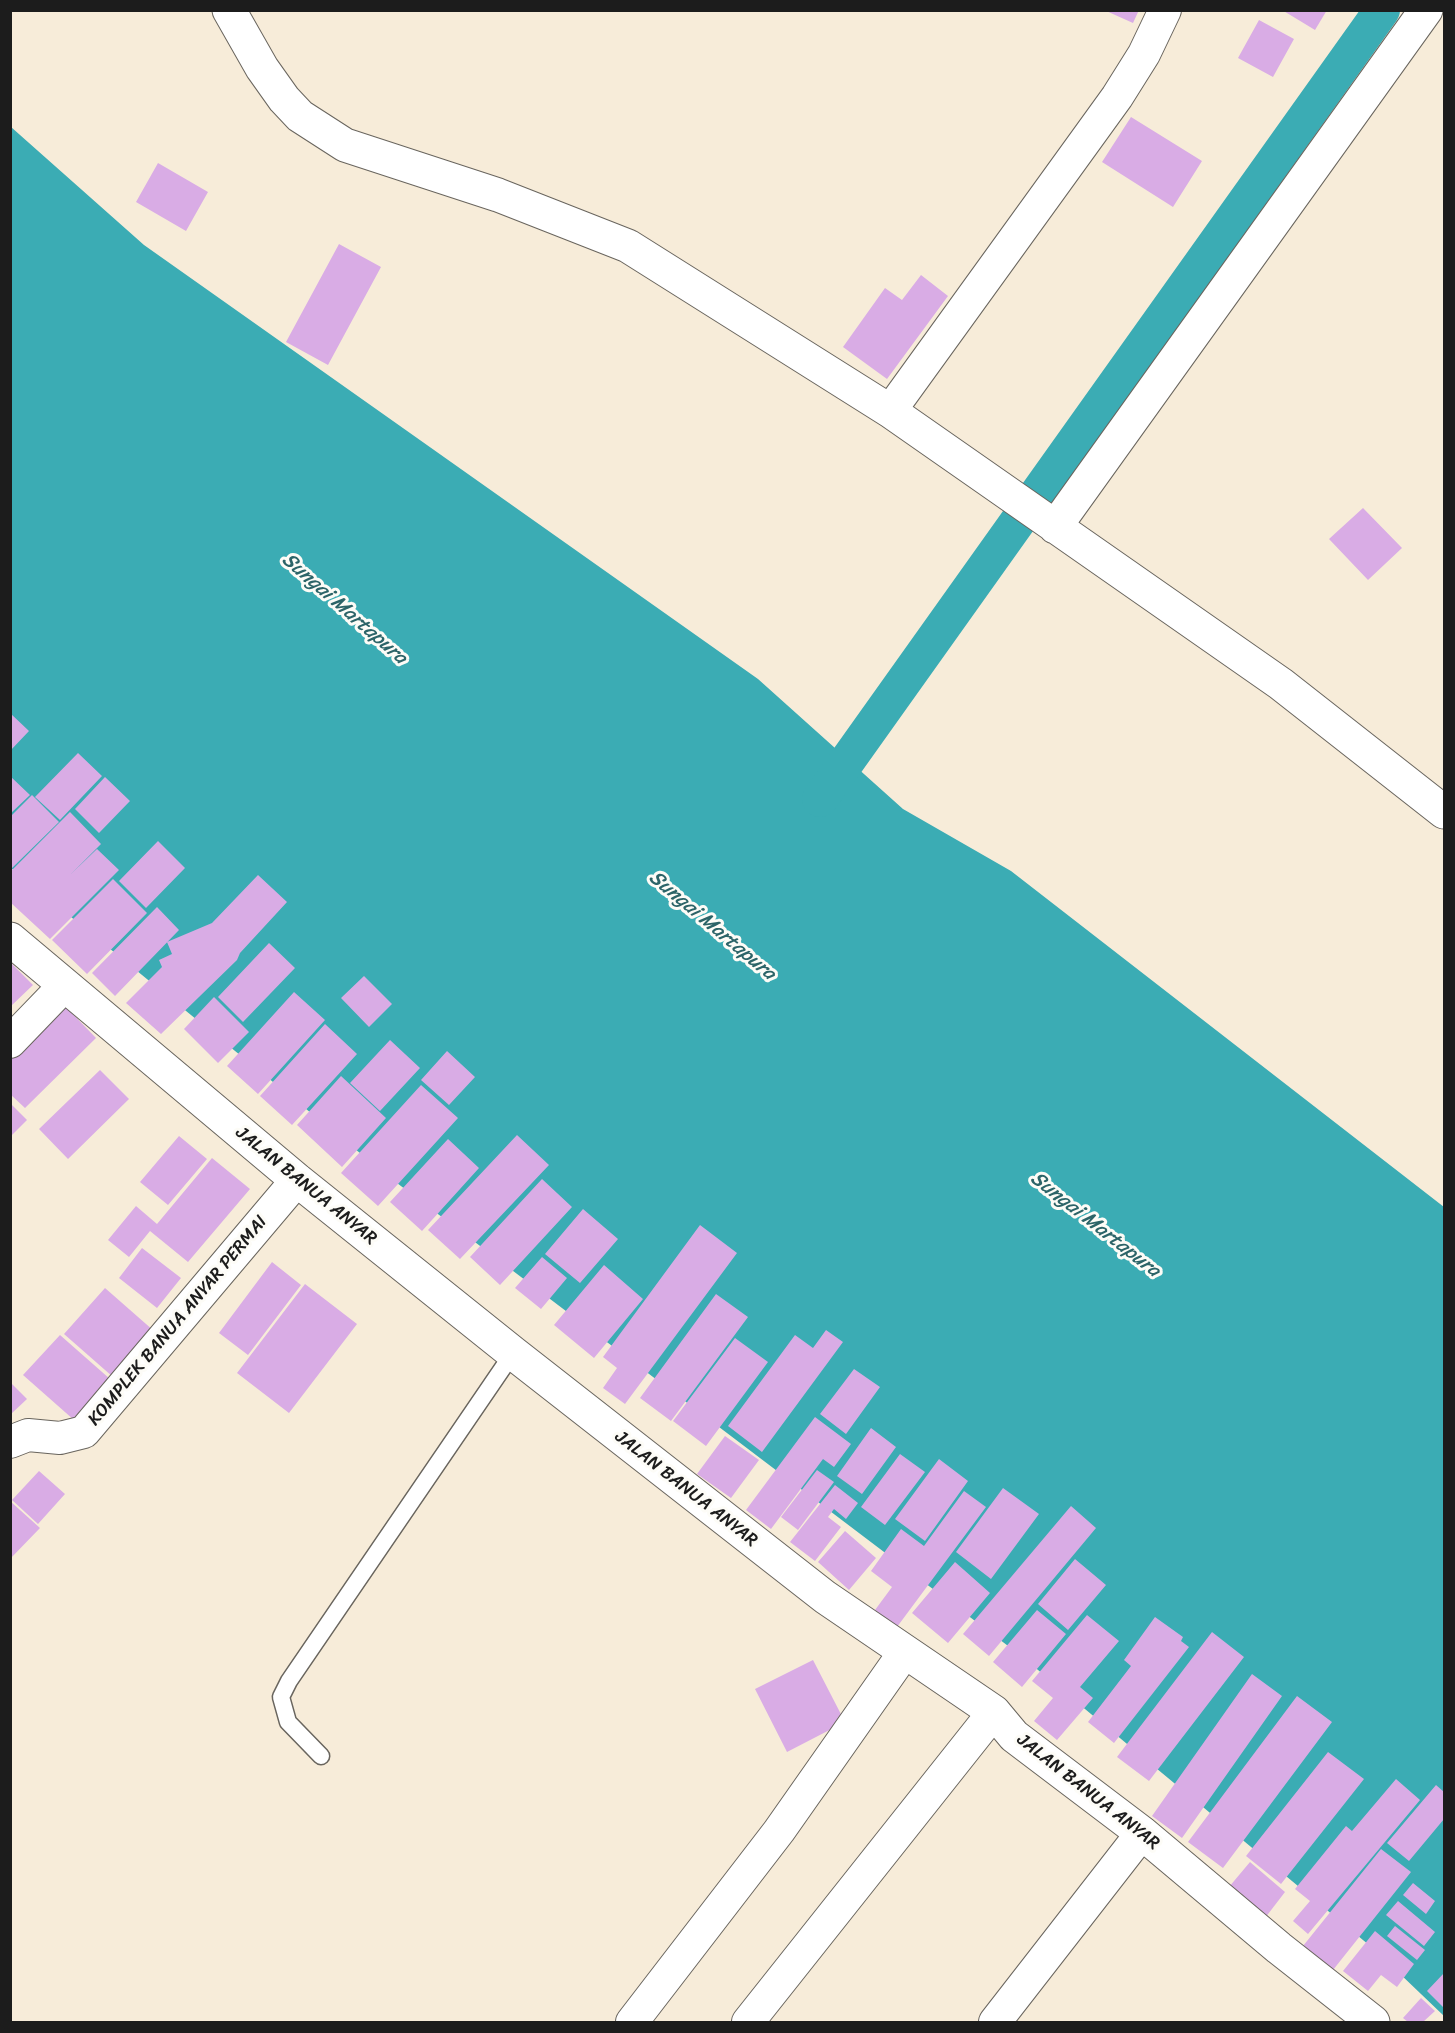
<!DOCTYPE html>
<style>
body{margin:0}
#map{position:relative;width:1455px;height:2033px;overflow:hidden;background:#f7ecd9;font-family:Sriracha,sans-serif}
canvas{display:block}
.frame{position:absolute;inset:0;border:12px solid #1c1c1c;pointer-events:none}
</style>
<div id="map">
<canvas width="1455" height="2033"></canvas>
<div class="frame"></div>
</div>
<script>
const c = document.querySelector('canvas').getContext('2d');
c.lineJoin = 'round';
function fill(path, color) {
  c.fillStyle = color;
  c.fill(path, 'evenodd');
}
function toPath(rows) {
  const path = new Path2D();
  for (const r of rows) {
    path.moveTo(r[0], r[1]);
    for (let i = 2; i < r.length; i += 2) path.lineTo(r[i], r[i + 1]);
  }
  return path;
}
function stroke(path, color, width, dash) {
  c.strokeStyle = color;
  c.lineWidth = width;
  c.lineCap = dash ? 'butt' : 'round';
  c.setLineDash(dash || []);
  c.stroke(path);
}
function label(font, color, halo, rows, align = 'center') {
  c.font = font + ' Sriracha,sans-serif';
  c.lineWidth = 6;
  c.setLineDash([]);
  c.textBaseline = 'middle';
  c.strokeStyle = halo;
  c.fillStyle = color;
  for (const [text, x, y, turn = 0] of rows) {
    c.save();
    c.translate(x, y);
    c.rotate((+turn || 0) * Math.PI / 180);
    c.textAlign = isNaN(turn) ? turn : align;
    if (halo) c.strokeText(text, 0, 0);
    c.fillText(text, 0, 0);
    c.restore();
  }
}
fill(toPath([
 [11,127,144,245,758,679,903,809,1011,871,1444,1207,1444,2016,1375,1950,1020,1655,393,1180,11,868]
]), '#3bacb4');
stroke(toPath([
 [820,799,1382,10]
]), '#3bacb4', 36);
fill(toPath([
 [1104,10,1139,10,1133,23],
 [1282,10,1327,10,1315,30],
 [1259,20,1294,39,1273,77,1238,58],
 [1131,117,1202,161,1173,207,1102,162],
 [158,163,208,192,186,231,136,202],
 [339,244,381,267,328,365,286,342],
 [921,275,948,296,887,379,843,347,885,288,902,300],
 [1363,508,1402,548,1368,580,1329,539],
 [10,713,29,731,10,751],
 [78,753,102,776,60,820,35,797],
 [10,776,30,795,10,814],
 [105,777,130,801,99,833,75,809],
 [32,795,59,822,10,870,10,817],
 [70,812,101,844,71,874,97,849,119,870,50,939,10,902,10,872],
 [158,841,185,868,146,908,119,881],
 [258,875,287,902,240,953,237,960,161,1034,126,1003,162,967,159,960,172,954,167,942,212,923],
 [113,879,147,913,87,974,52,940],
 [157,907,179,930,115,996,92,973],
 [269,943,295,968,243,1022,218,997],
 [10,962,33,985,10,1007],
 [364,976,392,1004,369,1027,341,998],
 [294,992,325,1020,258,1094,227,1066],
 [214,997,249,1032,218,1063,184,1029],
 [63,1004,96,1038,25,1108,10,1094,10,1057],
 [325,1024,357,1054,292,1125,260,1096],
 [390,1040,420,1068,380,1111,350,1083],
 [447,1051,475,1077,449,1105,421,1080],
 [100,1070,129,1099,68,1159,39,1129],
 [341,1076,386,1118,342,1167,297,1125],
 [421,1085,458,1118,378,1206,341,1173],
 [10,1103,27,1120,10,1137],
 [517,1135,549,1165,460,1259,428,1230],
 [179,1136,207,1159,168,1205,140,1182],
 [448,1139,479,1168,422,1231,390,1202],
 [212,1158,250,1189,188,1262,150,1231,129,1257,108,1240,136,1206,157,1224],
 [542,1179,572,1207,500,1285,470,1257],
 [583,1209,618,1239,580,1283,545,1254],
 [700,1225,737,1253,625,1404,603,1388,617,1368,603,1357],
 [142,1248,181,1278,157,1308,119,1278],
 [542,1257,567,1278,541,1309,515,1288],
 [272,1262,301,1285,248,1355,219,1333],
 [604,1265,643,1299,594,1358,554,1325],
 [305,1284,357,1324,289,1413,237,1373],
 [105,1288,154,1331,113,1377,64,1334],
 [716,1294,748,1317,671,1421,640,1398],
 [826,1330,843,1342,762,1452,728,1426,795,1335,813,1348],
 [60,1335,110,1379,74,1420,23,1375],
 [735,1338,768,1362,706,1446,673,1421],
 [854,1369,880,1387,846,1434,820,1414],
 [10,1382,27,1399,10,1415],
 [815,1417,851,1444,834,1467,823,1459,771,1529,746,1510],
 [871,1428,896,1447,862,1494,837,1476],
 [725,1436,759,1460,731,1498,697,1474],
 [900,1454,925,1472,885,1525,861,1507],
 [939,1459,968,1481,925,1541,895,1519],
 [817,1470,834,1482,798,1530,781,1517],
 [39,1471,65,1494,38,1524,12,1500],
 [835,1485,858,1503,846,1519,834,1509,828,1517,841,1527,815,1561,790,1542],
 [1003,1488,1039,1514,991,1579,956,1552],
 [964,1491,986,1507,897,1627,875,1610,892,1587,871,1571,901,1529,924,1546],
 [10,1501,40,1528,10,1559],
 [1071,1506,1096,1528,989,1656,963,1634],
 [845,1531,876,1558,849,1590,818,1562],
 [1075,1559,1106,1585,1068,1630,1038,1604],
 [955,1562,990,1593,948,1643,912,1613],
 [1037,1610,1066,1634,1022,1687,993,1662],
 [1087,1615,1119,1641,1080,1687,1093,1698,1057,1740,1034,1721,1053,1698,1032,1681],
 [1155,1617,1183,1637,1181,1641,1189,1647,1114,1743,1088,1722,1131,1666,1124,1660],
 [1212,1632,1244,1657,1149,1781,1117,1757],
 [813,1660,845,1722,787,1752,755,1689],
 [1252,1674,1282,1696,1182,1838,1152,1816],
 [1297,1696,1332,1722,1223,1868,1188,1842],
 [1328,1752,1364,1779,1281,1884,1246,1856],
 [1396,1779,1420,1800,1308,1934,1293,1921,1310,1901,1295,1889,1346,1826,1352,1831],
 [1436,1785,1444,1792,1444,1819,1409,1861,1387,1843],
 [1381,1849,1411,1872,1333,1970,1303,1946],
 [1250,1862,1285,1892,1265,1918,1229,1887],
 [1413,1883,1435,1901,1426,1914,1403,1895],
 [1398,1901,1435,1932,1424,1946,1386,1915],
 [1395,1926,1425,1950,1417,1960,1387,1936],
 [1375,1931,1414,1964,1397,1987,1381,1975,1368,1991,1343,1971],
 [1444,1973,1444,2008,1427,1991],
 [1421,1998,1435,2011,1423,2022,1408,2022,1403,2018]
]), '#d9ace5');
const service = toPath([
 [321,1756,288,1722,281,1697,289,1681,513,1353]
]);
const minor = toPath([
 [890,411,1117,97,1144,54,1165,10],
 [10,1042,64,986],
 [10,1442,28,1435,60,1438,84,1432,297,1180],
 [632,2022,779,1831,904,1653],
 [748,2022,994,1712],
 [995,2022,1142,1833]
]);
const tertiary = toPath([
 [229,10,262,68,284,99,300,116,345,145,498,195,628,246,890,411,1281,684,1444,812],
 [1055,527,1426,10],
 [10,939,297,1180,513,1353,825,1597,994,1712,1014,1736,1142,1833,1279,1948,1373,2022]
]);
stroke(service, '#69655e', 19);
stroke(minor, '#69655e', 34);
stroke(tertiary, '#69655e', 35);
stroke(service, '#fff', 16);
stroke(minor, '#fff', 32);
stroke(tertiary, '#fff', 33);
label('18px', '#1c1c1c', '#fdfcf7', [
 ["JALAN BANUA ANYAR",306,1186,39],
 ["KOMPLEK BANUA ANYAR PERMAI",178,1321,-50],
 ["JALAN BANUA ANYAR",686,1489,38],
 ["JALAN BANUA ANYAR",1088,1792,38]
]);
label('italic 20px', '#2c6468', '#fdfcf7', [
 ["Sungai Martapura",344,609,41],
 ["Sungai Martapura",712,926,40],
 ["Sungai Martapura",1095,1225,38]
]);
</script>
